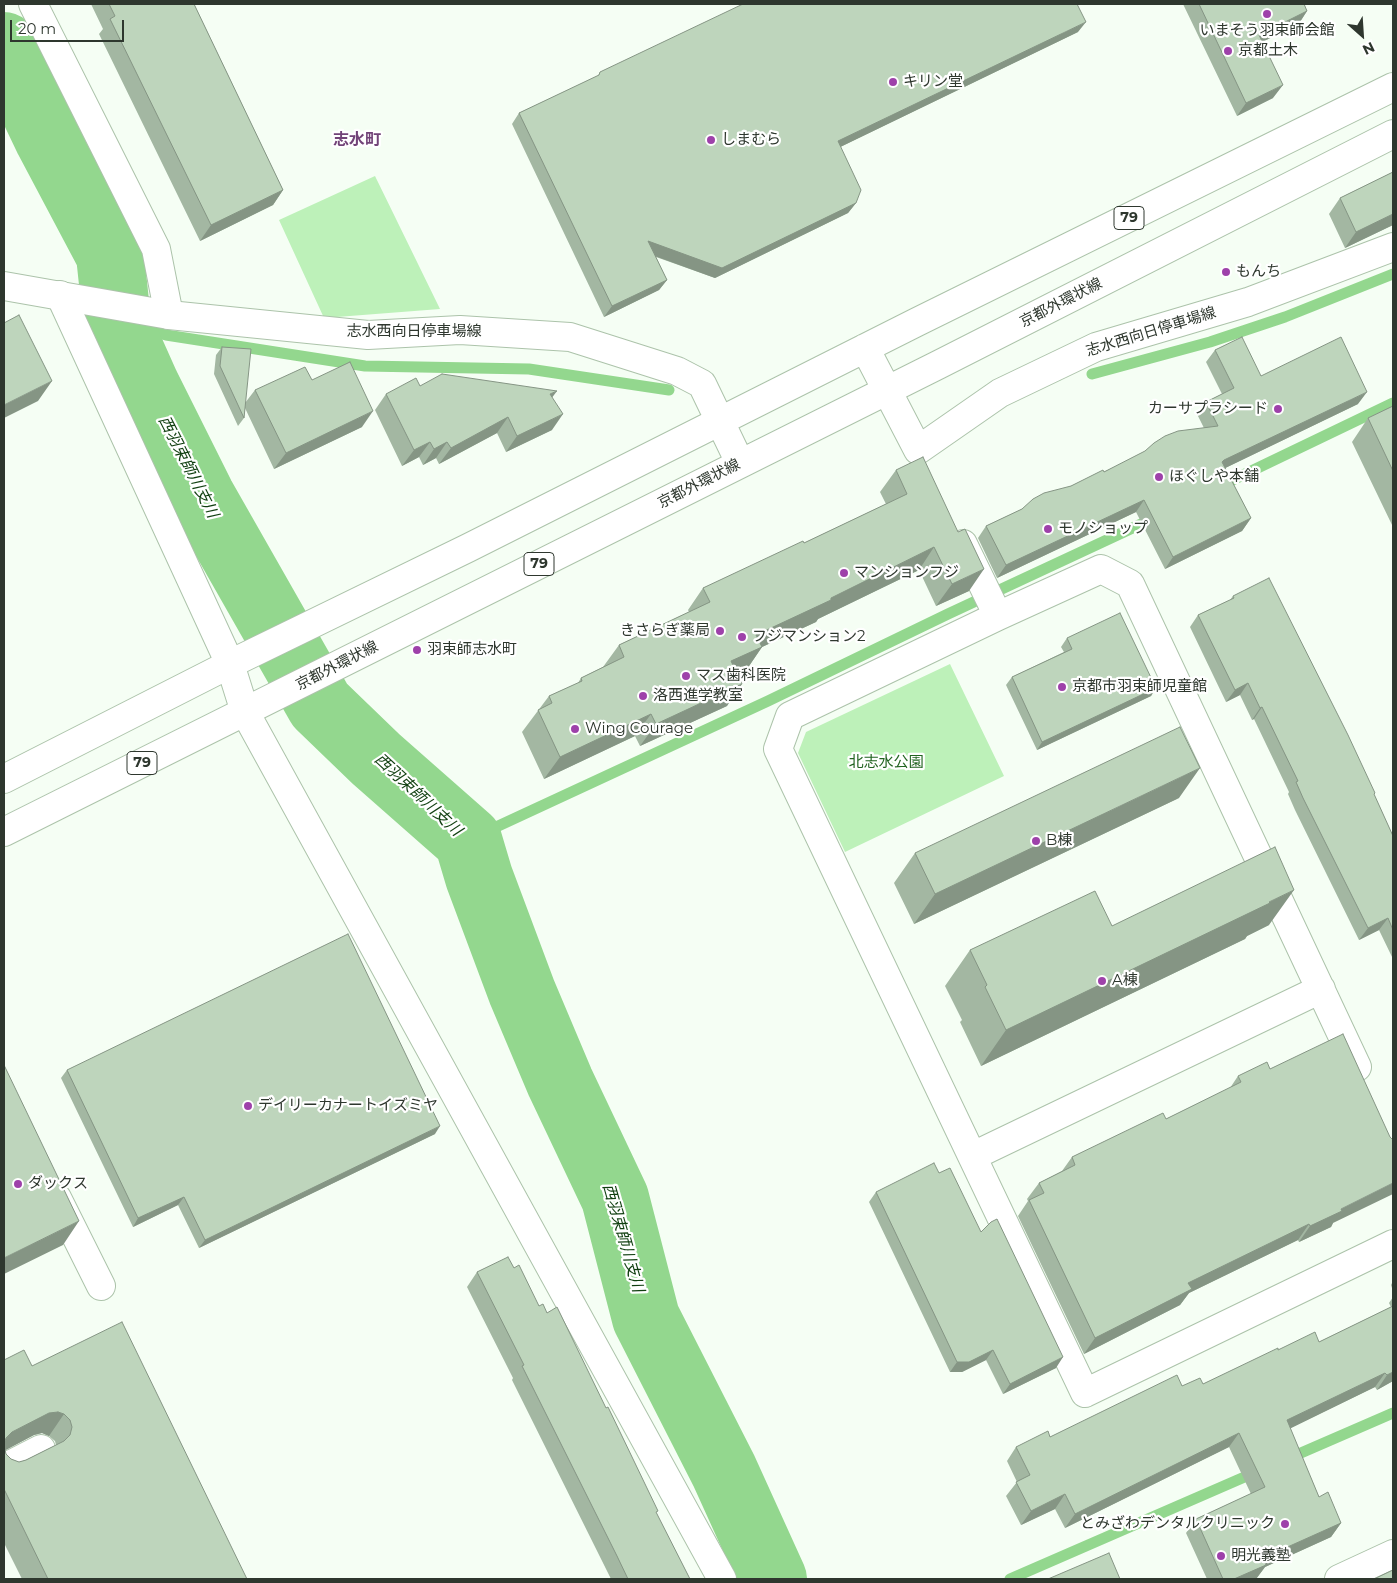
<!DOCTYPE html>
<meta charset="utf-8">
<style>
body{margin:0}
#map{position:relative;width:1397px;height:1583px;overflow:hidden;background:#f5fef4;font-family:Montserrat,sans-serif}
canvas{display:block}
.frame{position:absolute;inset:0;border:5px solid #2e372e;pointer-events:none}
.north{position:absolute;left:1337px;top:10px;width:50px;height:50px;-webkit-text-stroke:4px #fff;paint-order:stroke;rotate:154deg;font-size:14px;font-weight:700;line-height:20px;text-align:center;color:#2e372e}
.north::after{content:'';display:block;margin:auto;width:18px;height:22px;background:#2e372e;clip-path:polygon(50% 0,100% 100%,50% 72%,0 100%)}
.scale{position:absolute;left:10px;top:20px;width:114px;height:22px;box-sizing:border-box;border:2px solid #2e372e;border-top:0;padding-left:6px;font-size:15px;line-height:18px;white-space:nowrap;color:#2e372e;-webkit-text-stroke:4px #fff;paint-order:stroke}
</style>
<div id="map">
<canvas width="1397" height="1583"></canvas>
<div class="frame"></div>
<div class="north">N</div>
<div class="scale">20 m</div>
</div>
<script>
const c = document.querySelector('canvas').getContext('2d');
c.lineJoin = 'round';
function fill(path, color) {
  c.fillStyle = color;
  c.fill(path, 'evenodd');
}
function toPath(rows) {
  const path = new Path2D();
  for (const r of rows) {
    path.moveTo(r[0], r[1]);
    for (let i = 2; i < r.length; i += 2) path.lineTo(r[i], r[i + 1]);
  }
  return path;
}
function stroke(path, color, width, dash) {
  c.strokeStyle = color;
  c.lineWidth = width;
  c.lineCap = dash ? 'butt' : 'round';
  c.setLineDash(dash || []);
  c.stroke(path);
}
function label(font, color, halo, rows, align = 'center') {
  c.font = font + ' Montserrat,"Noto Sans JP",sans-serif';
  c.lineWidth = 4.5;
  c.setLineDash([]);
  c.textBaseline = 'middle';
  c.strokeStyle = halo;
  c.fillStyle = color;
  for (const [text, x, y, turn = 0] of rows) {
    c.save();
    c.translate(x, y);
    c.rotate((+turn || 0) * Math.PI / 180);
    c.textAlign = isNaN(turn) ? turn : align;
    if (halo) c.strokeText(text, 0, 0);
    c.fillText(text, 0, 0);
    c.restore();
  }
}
fill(toPath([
 [375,176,440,309,324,318,279,220],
 [950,664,1004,776,845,852,798,753,806,732]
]), '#bdf1b9');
stroke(toPath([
 [117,321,166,335,365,366,529,369,669,390],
 [1092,374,1210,342,1285,317,1393,274],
 [1218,487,1393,403],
 [468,840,768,701,948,614,1154,518],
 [1287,1459,1393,1413],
 [1010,1579,1256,1472]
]), '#93d78e', 11);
stroke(toPath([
 [4,46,48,138,110,255,117,321,146,386,201,496,320,705,376,759,468,840,479,877,522,992,560,1082,615,1198,646,1318,724,1471,773,1579]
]), '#93d78e', 68);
const minor = toPath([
 [33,4,156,249,169,315],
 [60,295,230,664,245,712,722,1579],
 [963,544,998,616],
 [1357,1067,1130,584,1101,569,998,616,790,716,778,749,1085,1393,1393,1244],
 [973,1156,1321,989],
 [57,1198,101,1286],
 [4,1468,41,1449],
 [1339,1579,1393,1554]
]);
const major = toPath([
 [4,286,169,315,368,335,460,330,570,337,677,371,702,384,740,463],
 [865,348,918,450,1000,393,1096,347,1248,302,1393,247],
 [4,779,230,664,468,548,917,322,1393,87],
 [4,832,938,365,1393,134]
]);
stroke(minor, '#acc3aa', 30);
stroke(major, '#acc3aa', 30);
stroke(minor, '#fff', 28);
stroke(major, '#fff', 28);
fill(toPath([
 [91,4,194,4,283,190,273,205,200,241,99,34,103,29],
 [1183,4,1304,4,1307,11,1298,25,1262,42,1273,98,1237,116],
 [1078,32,840,147,856,203,848,213,715,278,656,257,667,280,659,290,604,317,512,124,519,113,598,76,600,72],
 [1393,172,1393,225,1345,248,1329,214,1340,198],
 [222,347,245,403,255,390,312,380,362,427,274,469,245,408,244,418,238,426,214,374,216,355],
 [1215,350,1261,376,1358,404,1225,468,1251,518,1242,531,1165,569,1136,512,997,578,978,538,986,526,1071,486,1204,428,1197,414,1206,402,1222,394,1206,362],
 [420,386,552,397,552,430,506,452,497,433,439,464,436,458,423,465,419,457,402,466,375,410,386,394],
 [1393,406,1393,527,1352,442,1368,418],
 [896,470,969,591,936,606,919,570,818,619,816,622,762,647,747,669,737,673,727,706,640,746,635,736,544,779,522,732,549,696,578,683,581,678,603,667,619,645,689,612,688,610,703,588,804,543,886,504,880,492],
 [1233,596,1374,795,1393,836,1393,959,1379,930,1359,940,1295,810,1288,794,1289,792,1254,719,1252,720,1240,695,1226,702,1190,627,1198,615,1230,600],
 [1067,638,1156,688,1151,696,1037,750,1006,685,1012,677,1064,652,1061,647],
 [1179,798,914,924,894,883,915,853],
 [1269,925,1247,936,1245,939,981,1066,960,1022,962,1020,945,986,970,950,1112,926],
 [67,1070,435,1134,199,1248,178,1205,133,1227,61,1078],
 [1238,1076,1333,1223,1331,1227,1299,1242,1298,1240,1189,1293,1180,1305,1084,1354,1018,1216,1028,1201,1027,1199,1039,1183,1062,1171,1072,1157,1166,1119,1230,1088],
 [876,1192,981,1232,1056,1368,1003,1394,986,1360,962,1372,950,1372,869,1202],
 [514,1268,539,1306,547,1313,656,1513,690,1579,611,1579,512,1380,513,1378,467,1287,477,1272],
 [1393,1281,1393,1291,1391,1285],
 [1393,1297,1393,1381,1377,1390,1375,1387,1290,1428,1319,1497,1341,1523,1331,1537,1265,1567,1256,1579,1207,1579,1186,1533,1196,1519,1251,1494,1229,1447,1065,1528,1055,1509,1021,1525,1006,1496,1017,1482,1007,1461,1016,1447,1050,1437,1182,1386,1203,1384,1278,1350,1319,1342,1391,1307,1389,1303],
 [4,1360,32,1366,247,1579,22,1579,4,1543],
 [42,1433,49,1436,55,1441,56,1445,26,1460,19,1462,11,1459,6,1454,5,1450,34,1435]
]), '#a3b7a2');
fill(toPath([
 [1307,11,1298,25,1249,48,1259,35],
 [1086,22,1078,32,830,152,838,141],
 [1283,85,1273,98,1237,116,1246,103],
 [283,190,273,205,200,241,211,225],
 [856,203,848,213,715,278,641,251,648,241],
 [1393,214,1393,225,1345,248,1356,232],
 [667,280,659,290,604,317,612,306],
 [52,381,38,401,4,418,4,405],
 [557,391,545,407,550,394],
 [1367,392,1358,404,1215,473,1224,460],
 [373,411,362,427,274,469,286,453],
 [563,414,552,430,506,452,517,436],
 [508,417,497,433,439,464,451,448],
 [430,442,419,457,402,466,414,450],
 [447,442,436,458,423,465,434,449],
 [1144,500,1136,512,997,578,1006,565],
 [1251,518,1242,531,1165,569,1173,557],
 [934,547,919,570,818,619,816,622,762,647,747,669,716,683,731,661,756,635],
 [984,569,969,591,936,606,952,584],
 [1248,683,1240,695,1226,702,1235,690],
 [742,684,727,706,640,746,656,724],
 [1156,688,1151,696,1037,750,1042,742],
 [1262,707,1254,719,1252,720,1260,708],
 [651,714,635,736,544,779,560,757],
 [1200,768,1179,798,914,924,935,894],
 [1294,890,1269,925,1247,936,1245,939,981,1066,1006,1030],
 [1388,918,1379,930,1359,940,1368,928],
 [440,1126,435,1134,199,1248,205,1240],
 [1393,1183,1393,1194,1333,1223,1331,1227,1299,1242,1310,1226,1341,1209],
 [184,1197,178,1205,133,1227,138,1218],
 [79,1221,63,1245,4,1274,4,1258],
 [1309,1224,1298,1240,1189,1293,1180,1305,1084,1354,1095,1338,1188,1283],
 [993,1350,986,1360,962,1372,950,1372,957,1362],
 [1063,1357,1056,1368,1003,1394,1010,1384],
 [1393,1372,1393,1381,1377,1390,1387,1375],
 [1385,1373,1375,1387,1277,1435,1287,1420],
 [58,1412,64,1414,49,1436,42,1433,34,1435,4,1451,4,1441,12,1432,49,1413],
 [1239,1433,1229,1447,1065,1528,1075,1514],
 [1065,1494,1055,1509,1021,1525,1031,1511],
 [1341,1523,1331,1537,1265,1567,1256,1579,1234,1579,1263,1558]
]), '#859584');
const building = toPath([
 [109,4,194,4,283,190,211,225,110,19,115,16,109,4],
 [743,4,1077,4,1086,22,838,141,861,190,856,203,722,268,648,241,667,280,612,306,519,113,599,75,600,72,743,4],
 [1199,4,1304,4,1307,11,1259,35,1283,85,1246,103,1199,4],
 [1393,172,1393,214,1356,232,1340,198,1393,172],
 [19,315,52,381,4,405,4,323,19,315],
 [1242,337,1261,376,1341,337,1367,392,1224,460,1222,462,1251,518,1173,557,1144,500,1006,565,986,526,1022,509,1033,499,1044,493,1071,486,1103,470,1104,472,1145,451,1154,443,1165,436,1178,431,1218,426,1206,402,1234,388,1215,350,1242,337],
 [222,347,251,349,244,418,220,366,222,347],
 [350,362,373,411,286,453,255,390,305,367,312,380,350,362],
 [442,374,557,391,550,394,563,414,517,436,508,417,451,448,447,442,434,449,430,442,414,450,386,394,416,378,420,386,442,374],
 [1393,406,1393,471,1368,418,1393,406],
 [923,457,958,532,965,529,984,569,952,584,934,547,831,598,831,600,756,635,762,647,731,661,742,684,656,724,651,714,560,757,538,710,552,703,549,696,582,681,581,678,624,657,619,645,710,602,703,588,803,541,804,543,907,494,896,470,923,457],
 [1269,578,1348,735,1375,793,1374,794,1393,836,1393,930,1388,918,1368,928,1303,798,1296,782,1298,781,1262,707,1260,708,1248,683,1235,690,1198,615,1234,598,1233,596,1269,578],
 [1120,613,1156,688,1042,742,1012,677,1072,649,1067,638,1120,613],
 [1180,727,1200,768,935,894,915,853,1180,727],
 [1275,847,1294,890,1269,902,1270,903,1006,1030,985,987,987,985,970,950,1095,891,1112,926,1275,847],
 [348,934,440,1126,205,1240,184,1197,138,1218,67,1070,348,934],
 [1343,1034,1390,1137,1393,1140,1393,1183,1341,1209,1342,1211,1310,1226,1309,1224,1188,1283,1192,1289,1095,1338,1029,1200,1044,1193,1039,1183,1075,1165,1072,1157,1163,1113,1166,1119,1241,1082,1238,1076,1267,1062,1270,1069,1343,1034],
 [4,1065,79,1221,4,1258,4,1065],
 [934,1163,939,1173,950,1168,981,1232,991,1222,997,1219,1063,1357,1010,1384,993,1350,969,1362,957,1362,876,1192,934,1163],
 [508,1257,514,1268,519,1265,539,1306,543,1304,547,1313,557,1307,606,1408,608,1407,658,1511,656,1512,690,1579,628,1579,617,1556,522,1366,524,1365,477,1272,508,1257],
 [1393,1306,1393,1372,1387,1375,1385,1373,1287,1420,1319,1497,1328,1492,1341,1523,1263,1558,1266,1565,1234,1579,1223,1579,1196,1519,1265,1487,1239,1433,1075,1514,1065,1494,1031,1511,1016,1482,1030,1475,1016,1447,1048,1431,1050,1437,1177,1375,1182,1386,1200,1378,1203,1384,1278,1348,1278,1350,1315,1332,1319,1342,1393,1306],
 [122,1322,247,1579,48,1579,4,1489,4,1360,24,1350,32,1366,122,1322],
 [58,1412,64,1414,70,1420,72,1427,70,1435,64,1441,26,1460,19,1462,11,1459,6,1454,4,1445,6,1438,12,1432,49,1413,58,1412],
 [1109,1553,1120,1579,1048,1579,1109,1553],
 [1393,1570,1393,1579,1374,1579,1393,1570]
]);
fill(building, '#bed5bc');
stroke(building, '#859584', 1);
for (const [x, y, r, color] of [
 [1267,14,5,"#9e41aa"],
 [1228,51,5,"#9e41aa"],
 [893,82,5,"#9e41aa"],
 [711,140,5,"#9e41aa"],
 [1226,272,5,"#9e41aa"],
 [1278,409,5,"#9e41aa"],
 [1159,477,5,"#9e41aa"],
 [1048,529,5,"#9e41aa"],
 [844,573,5,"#9e41aa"],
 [720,631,5,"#9e41aa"],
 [742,637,5,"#9e41aa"],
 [417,650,5,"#9e41aa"],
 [686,676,5,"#9e41aa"],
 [1062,687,5,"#9e41aa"],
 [643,696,5,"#9e41aa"],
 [575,729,5,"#9e41aa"],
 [1036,841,5,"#9e41aa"],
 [1102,981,5,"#9e41aa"],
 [248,1106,5,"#9e41aa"],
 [18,1184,5,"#9e41aa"],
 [1285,1524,5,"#9e41aa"],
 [1221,1556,5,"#9e41aa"]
]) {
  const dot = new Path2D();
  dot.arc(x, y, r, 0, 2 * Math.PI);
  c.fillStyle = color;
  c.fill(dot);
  stroke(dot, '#fff', 2);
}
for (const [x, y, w] of [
 [1129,218,30],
 [539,564,30],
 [142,763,30]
]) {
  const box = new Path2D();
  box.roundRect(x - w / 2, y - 11.5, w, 23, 4);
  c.fillStyle = '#fff';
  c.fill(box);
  stroke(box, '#2e372e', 1);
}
label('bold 14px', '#2e372e', null, [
 ["79",1129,218],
 ["79",539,564],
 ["79",142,763]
]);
label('15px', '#2e372e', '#fff', [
 ["いまそう羽束師会館",1267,31,"center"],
 ["京都土木",1238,51],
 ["キリン堂",903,82],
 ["しまむら",721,140],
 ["もんち",1236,272],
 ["カーサプラシード",1268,409,"right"],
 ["ほぐしや本舗",1169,477],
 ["モノショップ",1058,529],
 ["マンションフジ",854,573],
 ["きさらぎ薬局",710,631,"right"],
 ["フジマンション2",752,637],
 ["羽束師志水町",427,650],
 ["マス歯科医院",696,676],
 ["京都市羽束師児童館",1072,687],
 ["洛西進学教室",653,696],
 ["Wing Courage",585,729],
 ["B棟",1046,841],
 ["A棟",1112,981],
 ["デイリーカナートイズミヤ",258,1106],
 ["ダックス",28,1184],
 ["とみざわデンタルクリニック",1275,1524,"right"],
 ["明光義塾",1231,1556]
], 'left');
label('15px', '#2e372e', '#fff', [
 ["京都外環状線",1061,303,-27],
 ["志水西向日停車場線",414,332],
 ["志水西向日停車場線",1151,332,-17],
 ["京都外環状線",699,484,-27],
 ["京都外環状線",337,666,-27]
]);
label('15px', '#226421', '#fff', [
 ["北志水公園",886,763]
]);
label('bold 16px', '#724378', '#fff', [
 ["志水町",357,140]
]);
label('italic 16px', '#103f10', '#fff', [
 ["西羽束師川支川",188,467,63],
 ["西羽束師川支川",418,795,43],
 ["西羽束師川支川",623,1238,74]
]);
</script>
